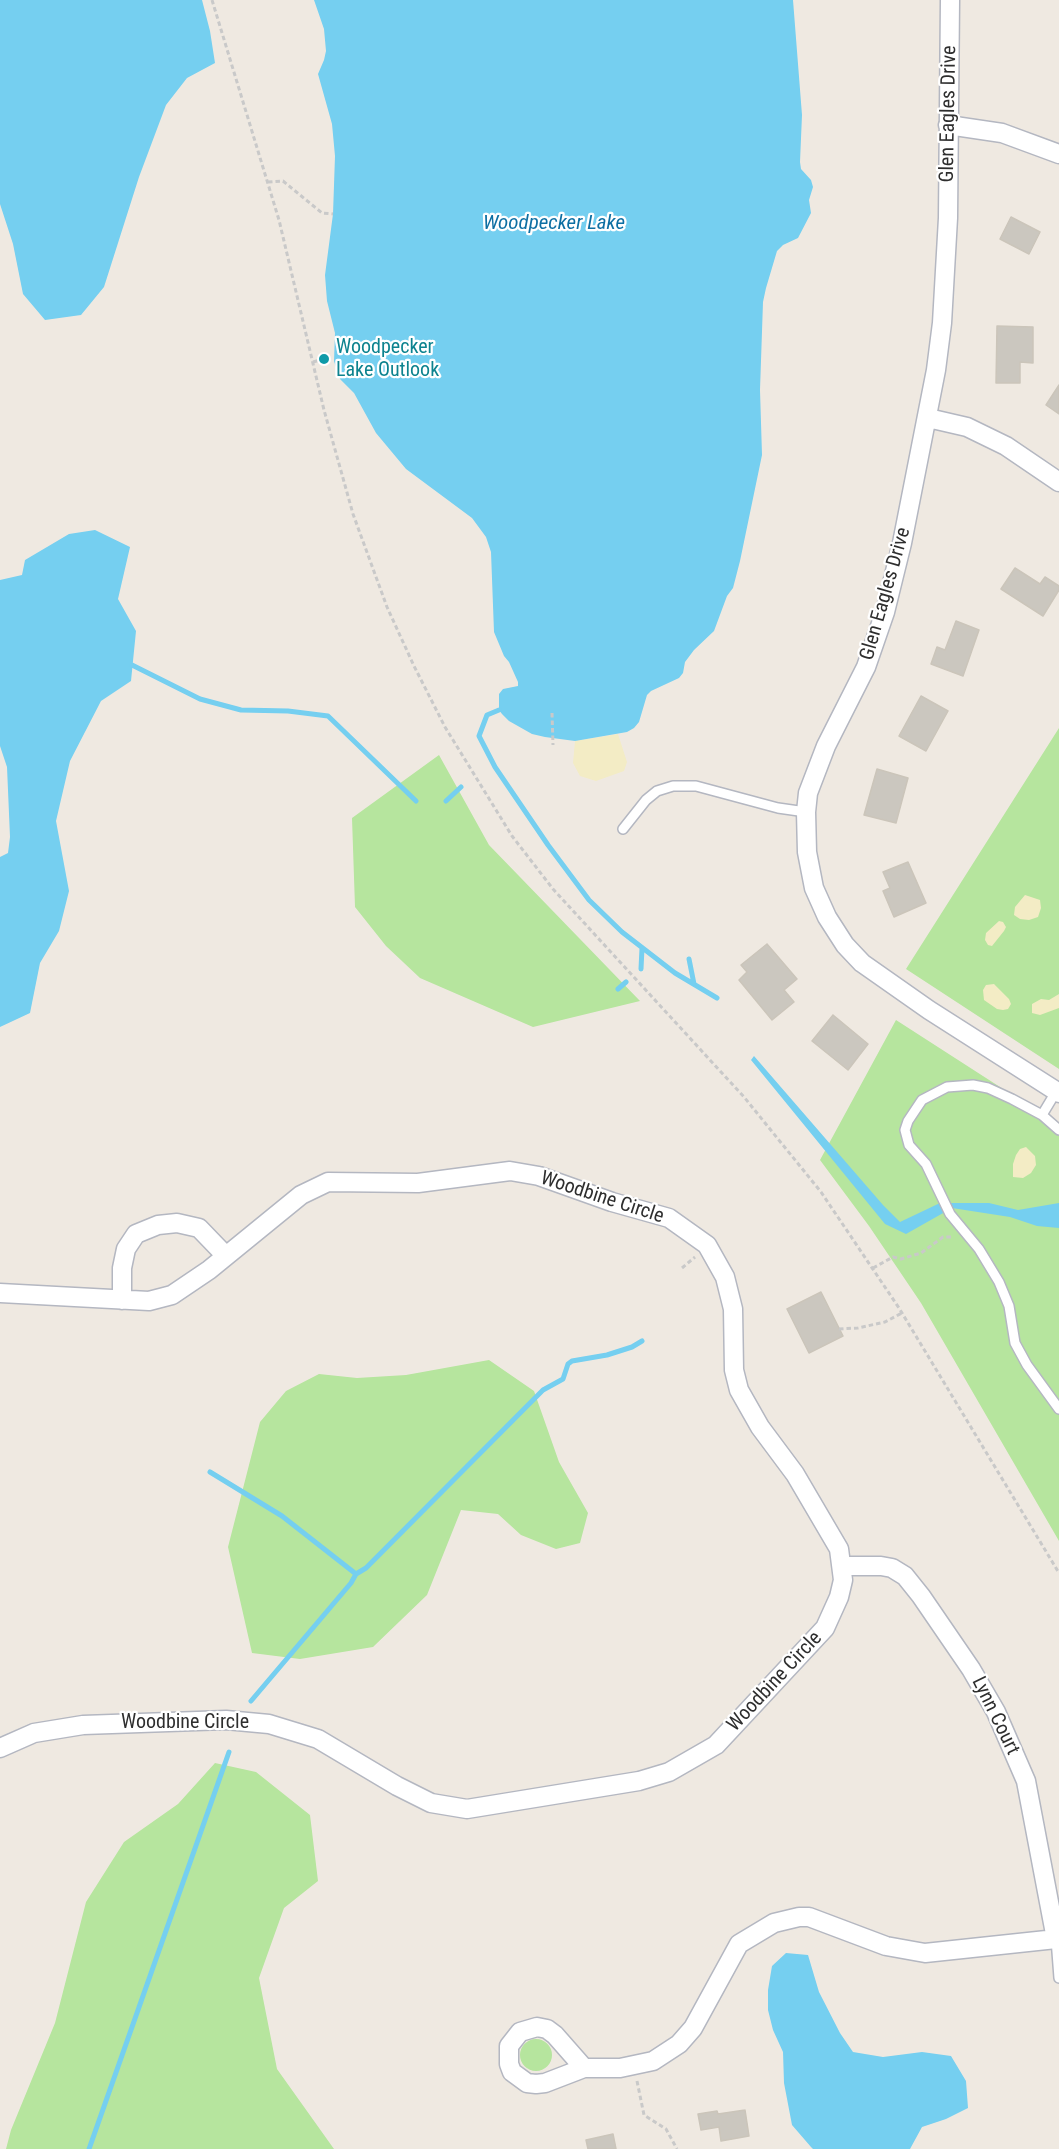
<!DOCTYPE html>
<style>
body{margin:0}
canvas{display:block;background:#efe9e1}
</style>
<canvas width="1059" height="2149"></canvas>
<script>
const c = document.querySelector('canvas').getContext('2d');
c.lineJoin = 'round';
function fill(path, color) {
  c.fillStyle = color;
  c.fill(path, 'evenodd');
}
function toPath(rows) {
  const path = new Path2D();
  for (const r of rows) {
    if (r.length === 3) {
      path.moveTo(r[0] + r[2], r[1]);
      path.arc(r[0], r[1], r[2], 0, 2 * Math.PI);
      continue;
    }
    path.moveTo(r[0], r[1]);
    for (let i = 2; i < r.length; i += 2) path.lineTo(r[i], r[i + 1]);
  }
  return path;
}
function stroke(path, color, width, dash) {
  c.strokeStyle = color;
  c.lineWidth = width;
  c.lineCap = dash ? 'butt' : 'round';
  c.setLineDash(dash || []);
  c.stroke(path);
}
function label(font, color, halo, rows, align = 'center') {
  c.font = font + ' "Roboto Condensed",sans-serif';
  c.lineWidth = 4.5;
  c.setLineDash([]);
  c.textBaseline = 'middle';
  c.strokeStyle = halo;
  c.fillStyle = color;
  for (const [text, x, y, turn = 0] of rows) {
    c.save();
    c.translate(x, y);
    c.rotate((+turn || 0) * Math.PI / 180);
    c.textAlign = isNaN(turn) ? turn : align;
    if (halo) c.strokeText(text, 0, 0);
    c.fillText(text, 0, 0);
    c.restore();
  }
}
fill(toPath([
 [1059,728,1059,1069,906,969],
 [439,755,489,845,640,1001,533,1027,420,978,386,946,355,907,352,818],
 [896,1020,1059,1125,1059,1541,921,1303,869,1226,820,1160],
 [489,1360,534,1391,559,1462,588,1513,580,1543,556,1549,521,1535,498,1514,461,1510,427,1595,373,1647,300,1659,252,1653,228,1547,260,1422,286,1391,319,1374,357,1378,406,1375],
 [215,1763,256,1772,310,1815,318,1881,284,1908,259,1978,277,2069,334,2149,6,2149,11,2130,55,2023,86,1902,124,1842,178,1804],
 [536,2055,16]
]), '#b6e59e');
fill(toPath([
 [618,734,627,762,624,771,596,781,580,776,573,763,575,741],
 [1025,895,1040,900,1041,908,1038,917,1029,920,1020,919,1014,915,1015,907],
 [999,921,1003,922,1006,927,1004,931,992,946,988,945,985,940,986,933],
 [994,984,1009,999,1011,1004,1008,1009,1003,1010,997,1009,984,1000,983,990,986,985],
 [1059,994,1059,1008,1040,1015,1032,1013,1032,1004,1041,999,1049,1000],
 [1026,1147,1035,1156,1036,1165,1031,1173,1023,1178,1013,1177,1013,1164,1016,1155,1020,1149]
]), '#f3ecc5');
fill(toPath([
 [0,0,202,0,210,31,215,63,187,78,166,105,139,177,104,287,81,315,45,320,23,294,13,244,0,204],
 [314,0,793,0,802,115,800,162,801,169,811,180,813,187,809,200,811,213,798,238,783,245,777,251,766,288,763,302,760,390,762,455,740,561,733,588,727,596,714,631,694,650,685,662,683,673,679,678,651,691,647,695,639,722,634,728,627,732,575,741,545,737,532,734,509,721,502,714,499,710,499,694,503,689,518,686,518,682,509,662,504,656,494,632,491,552,486,537,472,518,406,469,376,433,354,393,340,379,334,361,335,333,327,301,325,275,333,214,335,156,332,124,318,74,324,60,326,51,324,29],
 [95,530,130,547,118,599,136,631,131,681,101,701,70,761,56,821,69,891,59,931,40,963,30,1013,0,1027,0,857,8,853,10,837,7,767,0,746,0,580,22,575,25,560,69,534],
 [754,1056,883,1205,900,1222,940,1203,989,1203,1018,1210,1059,1203,1059,1228,1037,1226,1010,1217,952,1208,906,1234,885,1224,751,1060],
 [786,1953,808,1955,819,1992,840,2033,853,2052,883,2057,922,2052,951,2056,966,2081,968,2108,946,2119,922,2127,910,2149,813,2149,811,2147,792,2125,784,2083,783,2052,773,2030,768,2010,768,1990,772,1966]
]), '#75cff0');
stroke(toPath([
 [132,665,200,699,241,710,288,711,328,716,416,801],
 [499,710,487,715,479,736,495,767,548,845,589,900,622,932,675,973,717,998],
 [446,801,461,787],
 [689,959,694,984],
 [641,969,642,948],
 [618,989,626,982],
 [210,1472,282,1516,356,1574],
 [251,1701,351,1583,356,1574,366,1568,543,1390,563,1379,568,1364,572,1361,607,1355,632,1347,642,1341],
 [89,2149,229,1752]
]), '#75cff0', 5);
const building = toPath([
 [1011,217,1040,232,1029,254,1000,239,1011,217],
 [997,326,1033,327,1033,363,1020,362,1020,383,996,383,997,326],
 [1059,385,1059,414,1046,405,1059,385],
 [1015,568,1040,584,1045,577,1059,586,1059,590,1043,616,1001,589,1015,568],
 [956,621,979,630,963,676,931,664,937,647,945,650,956,621],
 [921,696,948,711,926,751,899,736,921,696],
 [877,769,908,778,896,823,864,815,877,769],
 [908,862,926,903,894,917,883,891,890,888,883,872,908,862],
 [767,944,797,979,784,990,794,1002,772,1020,739,980,747,972,741,965,767,944],
 [833,1015,868,1044,848,1070,812,1041,833,1015],
 [821,1292,843,1336,809,1353,787,1309,821,1292],
 [745,2110,749,2136,721,2141,719,2127,701,2130,698,2114,717,2111,718,2114,745,2110],
 [613,2134,616,2149,588,2149,586,2140,613,2134]
]);
fill(building, '#cbc7bf');
stroke(building, '#cbc5ba', 1.5);
const lane = toPath([
 [623,829,646,800,657,791,673,786,696,786,778,808,806,812],
 [1042,1115,1057,1090],
 [1059,1130,1042,1115,1012,1099,988,1088,973,1085,947,1087,922,1100,908,1121,905,1130,909,1145,926,1164,950,1214,979,1249,999,1282,1009,1306,1015,1343,1027,1365,1059,1409],
 [1056,1939,1059,1978]
]);
const street = toPath([
 [950,0,948,218,942,323,936,370,902,543,885,612,866,667,826,746,808,793,806,812,807,852,814,888,827,917,845,945,862,963,929,1010,1059,1093],
 [948,125,1002,133,1059,154],
 [928,418,967,427,1006,446,1059,482],
 [0,1293,149,1301,172,1295,209,1270,301,1195,328,1182,418,1183,510,1171,539,1176,612,1202,669,1218,707,1245,725,1277,733,1309,734,1370,739,1390,760,1427,795,1474,839,1549,843,1580,839,1597,825,1628,716,1745,669,1772,639,1781,467,1809,431,1803,397,1786,318,1739,269,1724,226,1720,83,1725,34,1733,0,1748],
 [122,1300,122,1268,126,1249,136,1234,158,1225,177,1223,199,1228,226,1256],
 [584,2068,545,2083,536,2084,527,2083,512,2072,509,2064,509,2046,520,2032,537,2027,547,2029,555,2035,584,2068,620,2068,653,2061,679,2044,693,2028,739,1944,774,1923,799,1917,809,1917,886,1946,925,1953,1056,1939,1026,1781,996,1712,971,1669,921,1596,905,1576,892,1568,881,1566,842,1566]
]);
stroke(lane, '#b4b7c1', 12);
stroke(street, '#b4b7c1', 21);
stroke(toPath([
 [212,0,279,220,324,410,353,514,387,607,414,666,445,727,512,836,553,889,744,1097,821,1192,899,1308,1059,1573],
 [268,182,283,181,322,213,333,214],
 [313,362,324,359],
 [552,713,553,745],
 [682,1268,695,1257],
 [873,1268,893,1257,901,1259,921,1253,943,1237,952,1237],
 [839,1329,858,1328,885,1322,902,1313],
 [637,2081,644,2115,666,2129,677,2149]
]), '#c9c9c9', 3, [4.5, 3]);
stroke(lane, '#fff', 9);
stroke(street, '#fff', 18);
for (const [x, y, r, color] of [
 [324,359,6,"#0f9aa8"]
]) {
  const dot = new Path2D();
  dot.arc(x, y, r, 0, 2 * Math.PI);
  c.fillStyle = color;
  c.fill(dot);
  stroke(dot, '#fff', 2);
}
label('20px', '#2e2e2e', '#fff', [
 ["Glen Eagles Drive",949,114,-89],
 ["Glen Eagles Drive",886,594,-74],
 ["Woodbine Circle",602,1198,18],
 ["Woodbine Circle",775,1682,-47],
 ["Lynn Court",995,1716,64],
 ["Woodbine Circle",185,1723]
]);
label('20px', '#0d838f', '#fff', [
 ["Woodpecker",336,348],
 ["Lake Outlook",336,371]
], 'left');
label('italic 21px', '#0d6fa3', '#fff', [
 ["Woodpecker Lake",554,224]
]);
</script>
